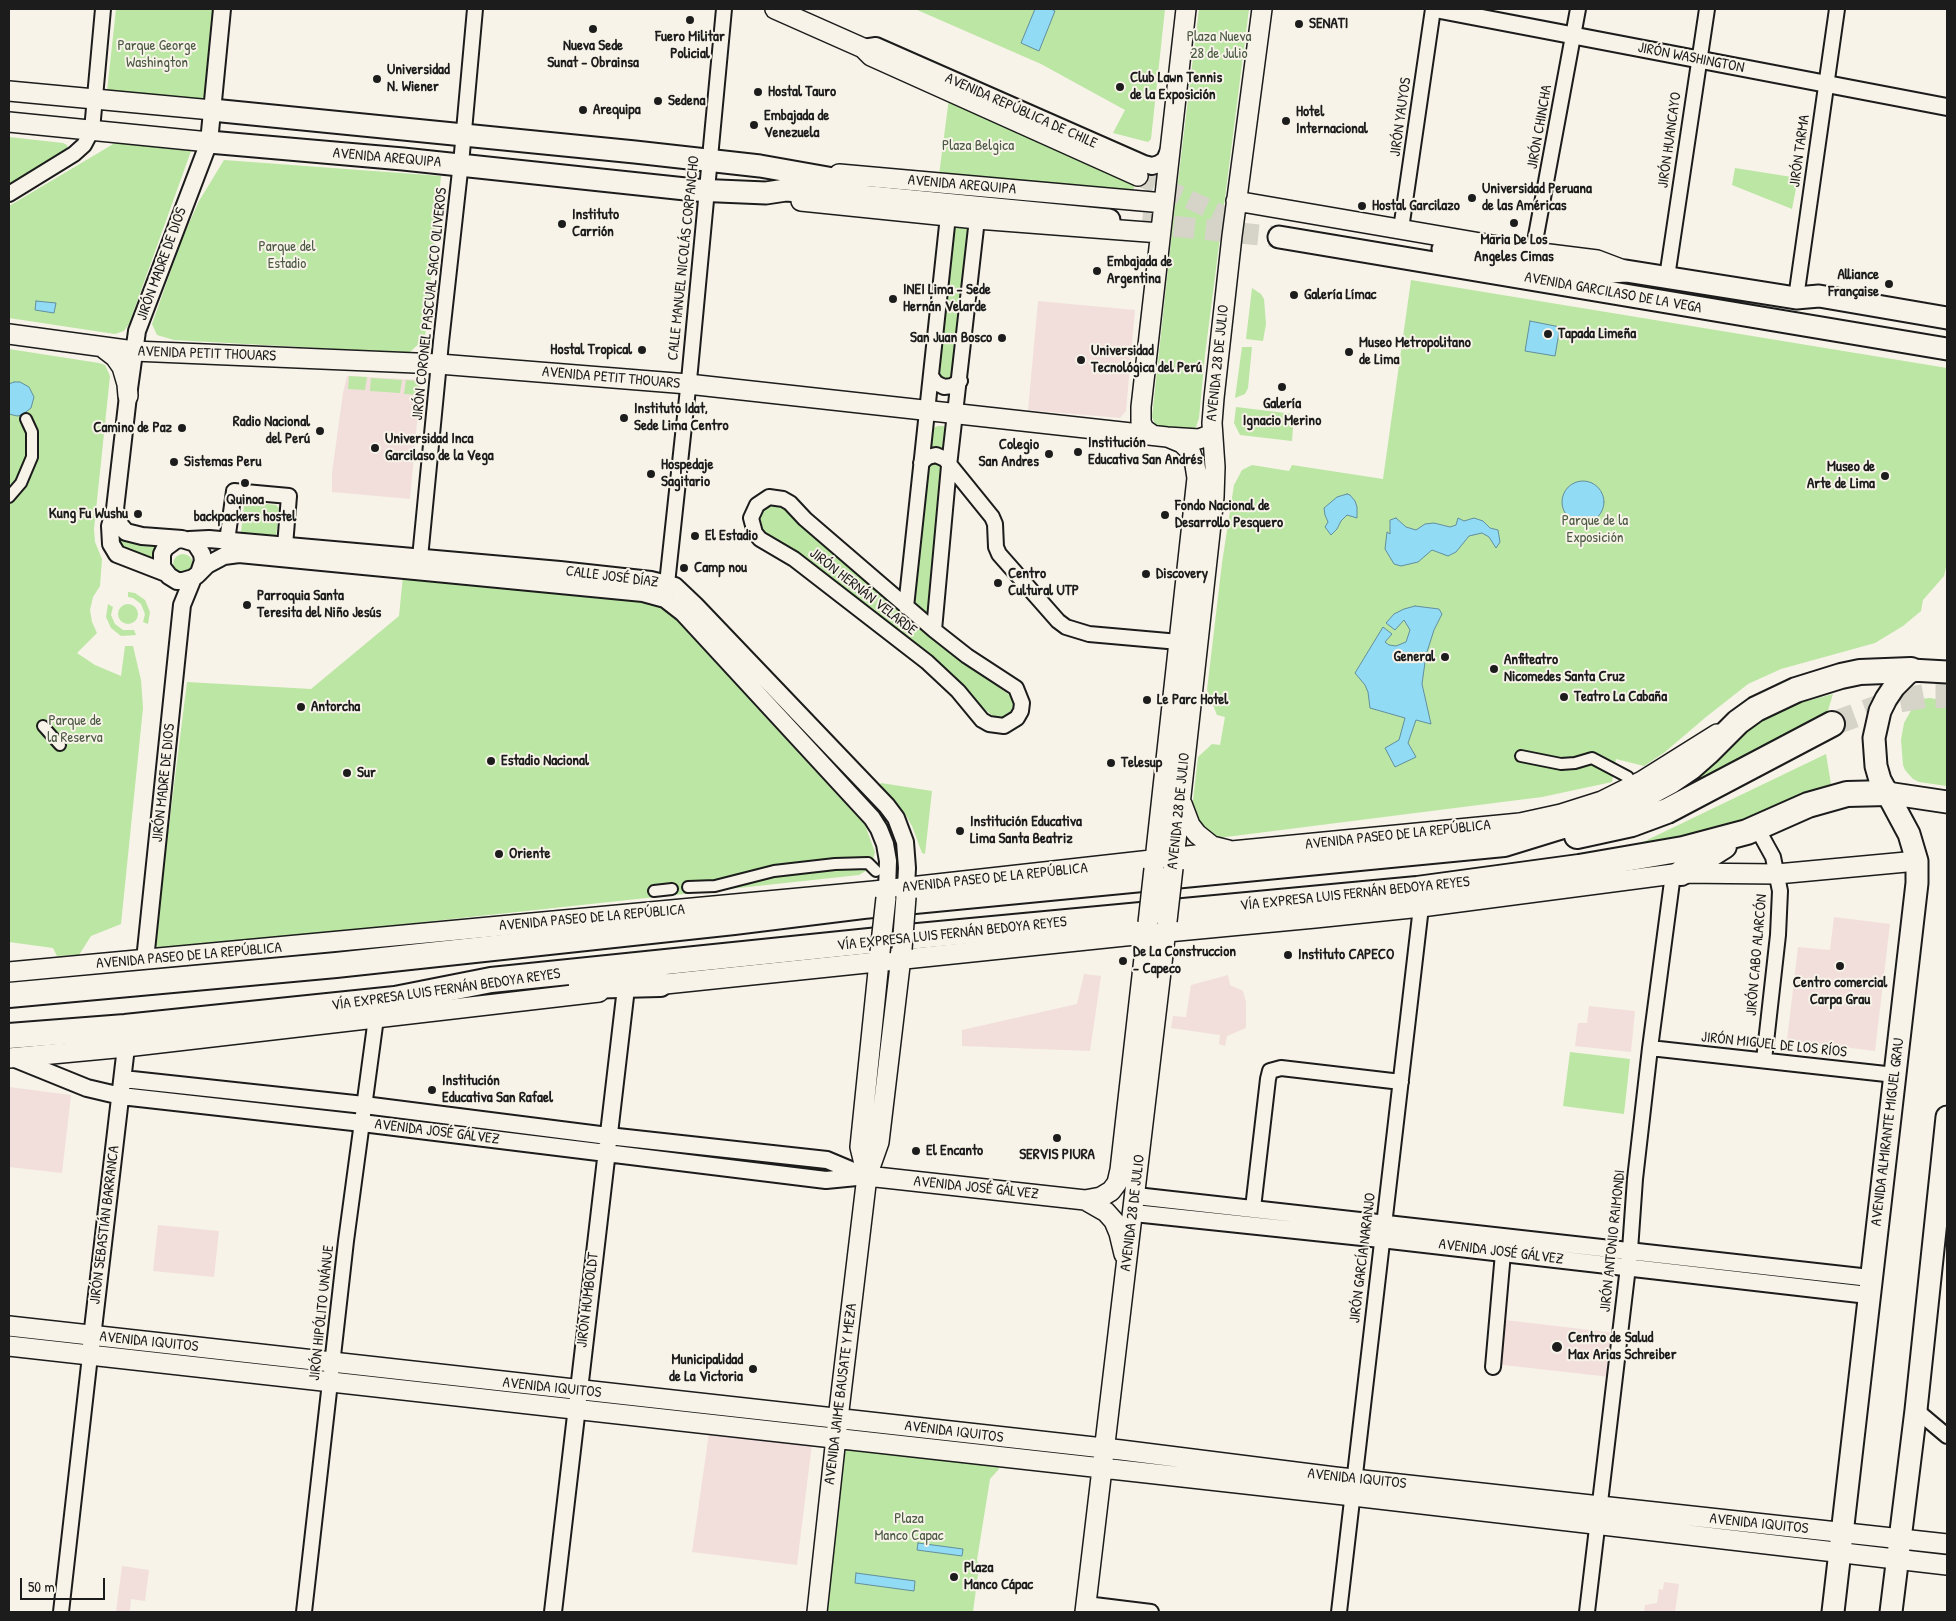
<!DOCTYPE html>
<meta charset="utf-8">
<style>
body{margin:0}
#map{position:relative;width:1956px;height:1621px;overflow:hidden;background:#f7f3e8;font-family:"Patrick Hand",sans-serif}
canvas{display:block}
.frame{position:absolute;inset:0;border:10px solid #1c1c1c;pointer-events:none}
.scale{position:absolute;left:20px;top:1578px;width:85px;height:22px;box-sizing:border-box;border:2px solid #1c1c1c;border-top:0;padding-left:6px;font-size:15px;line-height:18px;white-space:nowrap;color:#1c1c1c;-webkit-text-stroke:4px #f7f3e8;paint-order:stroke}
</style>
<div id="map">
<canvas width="1956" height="1621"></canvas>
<div class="frame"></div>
<div class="scale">50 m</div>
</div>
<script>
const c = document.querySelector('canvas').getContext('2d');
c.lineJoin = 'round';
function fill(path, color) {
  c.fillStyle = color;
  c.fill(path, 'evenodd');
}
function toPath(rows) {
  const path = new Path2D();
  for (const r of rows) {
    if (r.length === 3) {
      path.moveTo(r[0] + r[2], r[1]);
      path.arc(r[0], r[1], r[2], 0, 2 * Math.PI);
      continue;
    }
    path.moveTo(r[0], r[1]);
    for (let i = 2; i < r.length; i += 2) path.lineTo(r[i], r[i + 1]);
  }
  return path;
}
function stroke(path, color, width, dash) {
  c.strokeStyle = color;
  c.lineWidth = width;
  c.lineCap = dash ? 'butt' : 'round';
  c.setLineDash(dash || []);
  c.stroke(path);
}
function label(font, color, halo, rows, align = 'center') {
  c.font = font + ' "Patrick Hand",sans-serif';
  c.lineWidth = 4;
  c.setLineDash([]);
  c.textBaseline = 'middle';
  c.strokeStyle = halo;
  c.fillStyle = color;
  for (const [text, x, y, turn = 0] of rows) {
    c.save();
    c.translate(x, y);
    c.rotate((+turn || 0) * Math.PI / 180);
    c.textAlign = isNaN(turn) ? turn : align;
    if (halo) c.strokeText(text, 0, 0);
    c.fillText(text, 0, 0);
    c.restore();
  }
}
fill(toPath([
 [1038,301,1135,310,1126,411,1120,418,1028,410],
 [347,376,421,380,410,499,332,492,332,473,343,393],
 [1834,917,1890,924,1875,1051,1787,1040,1798,947,1830,950],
 [1084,974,1101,976,1090,1051,962,1046,962,1030,1077,1004],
 [1228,975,1230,985,1243,991,1246,1002,1246,1028,1227,1036,1225,1046,1219,1044,1220,1035,1171,1028,1173,1016,1186,1017,1191,985],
 [1589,1006,1635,1011,1631,1052,1575,1046,1578,1023,1587,1023],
 [9,1087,71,1095,62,1173,9,1167],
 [158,1225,219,1231,214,1277,153,1271],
 [1505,1320,1615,1333,1610,1377,1503,1365,1499,1361,1503,1322],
 [709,1433,812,1444,797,1565,692,1552],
 [122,1566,149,1570,145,1601,131,1599,130,1612,116,1612],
 [1664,1582,1679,1584,1675,1612,1644,1612,1645,1605,1657,1603,1659,1589,1663,1590]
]), '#f2dfdc');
fill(toPath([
 [116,9,216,9,205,106,107,91],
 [915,9,1165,9,1151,139,1148,142,1113,133,1125,110,1041,64],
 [1199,9,1249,9,1205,355,1199,418,1196,427,1189,431,1156,426,1152,417,1173,223],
 [949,98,1135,183,1133,193,939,175],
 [9,137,63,143,67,145,68,149,9,188],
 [115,143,191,151,129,324,124,331,115,334,9,318,9,206],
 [224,160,441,176,425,338,409,353,174,340,157,335,152,324,182,239,199,201],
 [1735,168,1798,178,1792,209,1732,185],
 [954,224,973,228,953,382,939,380,936,372],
 [1411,280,1947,368,1947,562,1944,576,1923,600,1921,611,1903,626,1875,643,1781,669,1748,684,1706,717,1665,752,1644,766,1616,759,1612,782,1542,797,1210,839,1191,818,1198,757,1212,744,1220,745,1225,717,1217,715,1207,690,1222,563,1234,485,1242,470,1252,465,1289,471,1292,465,1383,479],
 [1252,288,1261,294,1264,299,1266,324,1263,341,1246,339],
 [1242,347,1252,347,1248,388,1245,394,1235,398],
 [9,349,99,363,105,365,110,376,94,529,95,542,102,559,100,586,93,597,90,610,92,622,97,633,77,653,95,665,121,676,125,646,133,646,141,680,143,708,121,924,91,936,79,955,57,956,53,948,9,942],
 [349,376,367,377,365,390,348,389],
 [371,378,402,380,400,393,370,391],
 [406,380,420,381,418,395,404,394],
 [1236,407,1294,414,1292,441,1240,435,1234,423],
 [938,426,944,426,950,430,947,454,940,449,928,452,931,429],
 [932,459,945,463,929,620,913,604,929,465],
 [247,502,276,505,279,508,276,537,273,539,242,535,241,532,244,505],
 [770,502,780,503,930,635,1013,698,1016,703,1014,710,1009,718,999,721,777,539,763,535,756,515],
 [116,531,163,543,155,563,130,556,118,543],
 [183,564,10],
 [403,576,655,603,669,612,865,825,875,852,871,868,859,875,156,951,156,930,165,857,187,682,311,689,399,616],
 [128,592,135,593,145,600,150,612,148,624,143,622,145,614,141,604,133,598,128,597],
 [108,604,113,607,111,615,115,624,123,630,134,630,136,635,121,636,111,628,106,617],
 [128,614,10],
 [1833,694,1825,720,1640,814,1760,722,1799,703],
 [1930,698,1947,701,1947,786,1919,782,1913,779,1905,770,1903,765,1901,740,1904,723,1914,705,1921,699],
 [1826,754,1831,784,1710,832,1640,849,1641,843],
 [881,783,932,791,925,854,922,853,912,826,905,814,879,786],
 [448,940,432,948,123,978,123,973,144,970,146,965],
 [113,971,115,980,9,990,9,980],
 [1570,1052,1630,1059,1624,1114,1563,1106],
 [137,1085,345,1110,344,1116,136,1092],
 [850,1445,996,1462,999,1469,990,1479,977,1560,979,1567,973,1612,827,1612,845,1453]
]), '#bbe6a3');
const water = toPath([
 [1035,9,1051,9,1055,11,1039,51,1021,43,1035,9],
 [36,301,56,303,54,313,35,310,36,301],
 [1530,321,1560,327,1555,356,1525,351,1530,321],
 [14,382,20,382,29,387,34,397,31,408,22,415,17,416,9,414,9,384,14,382],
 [1583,502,21],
 [1347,494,1350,495,1355,501,1357,507,1357,518,1347,515,1341,521,1337,529,1331,535,1325,527,1328,522,1325,515,1324,508,1337,497,1347,494],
 [1396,518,1406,527,1416,530,1425,524,1434,523,1450,527,1456,525,1458,518,1464,521,1474,518,1483,521,1490,528,1498,530,1500,542,1496,548,1489,537,1482,533,1469,536,1456,552,1448,556,1432,550,1418,562,1401,566,1394,564,1385,549,1387,532,1390,534,1390,520,1396,518],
 [1415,606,1439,609,1442,614,1434,630,1426,655,1422,684,1431,724,1416,720,1408,743,1416,757,1395,767,1385,748,1399,740,1405,718,1370,708,1368,692,1365,685,1355,673,1383,627,1392,634,1385,642,1389,645,1396,646,1406,642,1410,630,1404,620,1395,630,1386,623,1394,614,1404,609,1415,606],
 [918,1543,963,1549,962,1556,917,1550,918,1543],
 [856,1573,915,1581,914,1591,855,1583,856,1573]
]);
fill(water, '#92dbf4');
stroke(water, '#638f9e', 1);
stroke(toPath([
 [1138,176,1229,218]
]), '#d6d3c9', 19, [19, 9]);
stroke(toPath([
 [1142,223,1279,237]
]), '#d6d3c9', 21, [21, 11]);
stroke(toPath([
 [1832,724,1892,702,1925,696,1947,696]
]), '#d6d3c9', 24, [24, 12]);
const pedestrian = toPath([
 [9,497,21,483,32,457,32,432,26,419],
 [43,726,60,745],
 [1521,756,1561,764,1575,763,1592,758,1628,777],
 [688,887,715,886,774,871,835,864,868,863,876,871],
 [654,891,672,889]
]);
const minor = toPath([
 [9,194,74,154,84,145,92,130,103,9],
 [1401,229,1433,9],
 [1533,252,1578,9],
 [1667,277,1707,9],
 [1796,298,1837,9],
 [931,376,936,383,944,387,952,386,960,381],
 [921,463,928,457,936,455,945,459,992,517,995,524,996,547,999,554,1058,621,1066,627,1089,634,1179,642],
 [769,497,783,499,790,503,805,519,934,630,967,656,1016,688,1022,703,1021,711,1017,718,1004,726,989,724,982,720,958,691,927,662,794,559,760,539,755,533,751,518,757,505,769,497],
 [227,541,234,491,289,496,285,546],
 [419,568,441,342,462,153,475,9],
 [666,593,690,370,724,9],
 [906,607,948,216],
 [934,630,949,466,977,219],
 [1757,828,1773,857,1780,891,1778,935,1764,1060],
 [1650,1048,1895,1075],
 [1253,1208,1268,1079,1270,1071,1281,1068,1401,1082],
 [1493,1367,1503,1253],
 [1916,1410,1947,1436],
 [1086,1604,1151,1612],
 [61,1612,90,1356],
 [304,1612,346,1241,376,1018],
 [1339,1612,1421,907],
 [1587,1612,1630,1250,1635,1179,1650,1048,1673,874]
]);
const tertiary = toPath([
 [1435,9,1947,107],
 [863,48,876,46,1144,164,1152,166,1159,164,1165,160,1171,146],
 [115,509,120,525,126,532,142,536,182,539],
 [189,540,209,539,560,570,651,580,675,586,695,605,887,806,896,818,905,842,907,868,906,887],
 [166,573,117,554,111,544,110,526,115,509,128,396,137,331,209,142,222,9],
 [199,573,203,561,202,554,195,543,182,539,176,540,165,548,162,554,162,567,169,576,177,581,183,581,193,578,197,575,207,565,224,556,239,554,643,593,665,599,683,613,872,818,879,829,885,844,888,861,887,890],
 [145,960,182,605,193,578],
 [13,1058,87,1088,121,1096,362,1123,826,1180,867,1176],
 [123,1079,364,1105,608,1136,827,1160,865,1176],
 [1136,1196,1870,1278],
 [1134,1213,1381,1239,1868,1295],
 [91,1346,126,1047],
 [553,1612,626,988]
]);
const secondary = toPath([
 [775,9,863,48,871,56,1138,176],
 [9,91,212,110],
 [9,122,209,142],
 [839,174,1164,203],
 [801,201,977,219,1160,233],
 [1236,201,1533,252,1597,260,1626,271],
 [9,334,134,351,439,364,688,384,1167,437,1199,439,1212,434],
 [102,347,115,357,122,367,127,384,128,396],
 [1151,434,1144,429,1141,422,1141,407,1186,9],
 [1182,804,1190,825,1197,834,1212,846,1228,850],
 [1173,868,1214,497,1215,467,1212,423,1214,398,1232,236,1262,9],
 [1154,869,1197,478,1195,465,1190,451,1182,443,1170,438],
 [9,972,874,891,1232,851,1520,823,1561,814,1602,801,1642,781,1717,734],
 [646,986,1125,936,1315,918,1421,907,1681,873,1777,874,1917,861],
 [9,1058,126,1047,599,992],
 [867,1176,1085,1200,1101,1197,1111,1191,1117,1183,1120,1170,1148,923],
 [867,1176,860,1147,880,952],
 [1085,1200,1106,1212,1114,1221,1119,1233,1124,1254],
 [9,1326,1121,1450,1335,1477,1947,1544],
 [9,1346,1353,1496,1947,1565],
 [817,1612,838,1419,867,1176,879,1142,902,949],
 [1085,1612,1167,921]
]);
const primary = toPath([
 [212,110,635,152,760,166,856,183],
 [209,142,403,159,695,190,766,193,786,190,872,197,1109,220],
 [1279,237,1947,349],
 [1443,249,1594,273,1626,271,1796,298,1819,296,1947,318],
 [1887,793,1947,802],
 [1833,1612,1917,883,1917,861,1909,834,1880,780,1876,766,1874,738,1880,711,1886,699,1894,687,1911,670,1947,672],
 [1891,1612,1916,1410,1947,1117]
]);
const motorway = toPath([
 [1577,836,1632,824,1667,811,1832,724],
 [1681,873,1724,846],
 [581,986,660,984],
 [9,995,336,965,734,922,863,906,1504,844,1621,808,1669,782,1691,767,1708,752,1738,722,1756,709,1796,690,1841,676,1860,672,1911,670],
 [9,1036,125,1027,395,999,491,980,918,936,1417,889,1579,867,1683,849,1747,832,1808,805,1847,794,1887,793]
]);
stroke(pedestrian, '#1c1c1c', 14);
stroke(minor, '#1c1c1c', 18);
stroke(tertiary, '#1c1c1c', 20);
stroke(secondary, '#1c1c1c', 22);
stroke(primary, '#1c1c1c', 25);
stroke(motorway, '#1c1c1c', 28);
stroke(pedestrian, '#f7f3e8', 10);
stroke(minor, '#f7f3e8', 14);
stroke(tertiary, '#f7f3e8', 16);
stroke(secondary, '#f7f3e8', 19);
stroke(primary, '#f7f3e8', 21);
stroke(motorway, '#f7f3e8', 24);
const secondaryBridge = toPath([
 [1167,921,1173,868],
 [1148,923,1154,869],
 [902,949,906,897],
 [880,952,886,898]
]);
stroke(secondaryBridge, '#1c1c1c', 22, []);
stroke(secondaryBridge, '#f7f3e8', 19);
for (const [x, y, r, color] of [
 [690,20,5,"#1c1c1c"],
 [1299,24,5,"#1c1c1c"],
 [593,29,5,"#1c1c1c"],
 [377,79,5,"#1c1c1c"],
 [1120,87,5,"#1c1c1c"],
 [758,92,5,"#1c1c1c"],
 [658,101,5,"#1c1c1c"],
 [583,110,5,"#1c1c1c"],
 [1286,121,5,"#1c1c1c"],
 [754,125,5,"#1c1c1c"],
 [1472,198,5,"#1c1c1c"],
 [1362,206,5,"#1c1c1c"],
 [1514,223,5,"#1c1c1c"],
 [562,224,5,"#1c1c1c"],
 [1097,271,5,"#1c1c1c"],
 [1889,284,5,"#1c1c1c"],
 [1294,295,5,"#1c1c1c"],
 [893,299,5,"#1c1c1c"],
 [1548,334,5,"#1c1c1c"],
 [1002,338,5,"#1c1c1c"],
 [642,350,5,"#1c1c1c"],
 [1349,352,5,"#1c1c1c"],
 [1081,360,5,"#1c1c1c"],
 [1282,387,5,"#1c1c1c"],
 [624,418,5,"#1c1c1c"],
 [182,428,5,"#1c1c1c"],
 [320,431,5,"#1c1c1c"],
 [375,448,5,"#1c1c1c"],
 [1078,452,5,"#1c1c1c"],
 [1049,454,5,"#1c1c1c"],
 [174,462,5,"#1c1c1c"],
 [651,474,5,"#1c1c1c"],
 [1885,476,5,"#1c1c1c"],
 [245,483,5,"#1c1c1c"],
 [138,514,5,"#1c1c1c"],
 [1165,515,5,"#1c1c1c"],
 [695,536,5,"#1c1c1c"],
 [684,568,5,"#1c1c1c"],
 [1146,574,5,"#1c1c1c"],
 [998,583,5,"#1c1c1c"],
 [247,605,5,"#1c1c1c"],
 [1445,657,5,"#1c1c1c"],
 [1494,669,5,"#1c1c1c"],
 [1564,697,5,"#1c1c1c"],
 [1147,700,5,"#1c1c1c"],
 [301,707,5,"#1c1c1c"],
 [491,761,5,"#1c1c1c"],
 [1111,763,5,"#1c1c1c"],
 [347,773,5,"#1c1c1c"],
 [960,831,5,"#1c1c1c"],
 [499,854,5,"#1c1c1c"],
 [1288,955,5,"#1c1c1c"],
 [1123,961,5,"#1c1c1c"],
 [1840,966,5,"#1c1c1c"],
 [432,1090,5,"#1c1c1c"],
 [1057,1138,5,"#1c1c1c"],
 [916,1151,5,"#1c1c1c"],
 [1557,1347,6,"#1c1c1c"],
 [753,1369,5,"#1c1c1c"],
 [954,1577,5,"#1c1c1c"]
]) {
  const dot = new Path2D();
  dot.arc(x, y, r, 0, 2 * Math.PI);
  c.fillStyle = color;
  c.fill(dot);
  stroke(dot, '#f7f3e8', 2);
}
label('bold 15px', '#1c1c1c', '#f7f3e8', [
 ["SENATI",1309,24],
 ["Fuero Militar",690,37,"center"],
 ["Policial",690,54,"center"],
 ["Nueva Sede",593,46,"center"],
 ["Sunat - Obrainsa",593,63,"center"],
 ["Universidad",387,70],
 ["N. Wiener",387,87],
 ["Club Lawn Tennis",1130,78],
 ["de la Exposición",1130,95],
 ["Hostal Tauro",768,92],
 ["Sedena",668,101],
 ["Arequipa",593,110],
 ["Hotel",1296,112],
 ["Internacional",1296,129],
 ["Embajada de",764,116],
 ["Venezuela",764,133],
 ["Universidad Peruana",1482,189],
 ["de las Américas",1482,206],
 ["Hostal Garcilazo",1372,206],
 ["Instituto",572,215],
 ["Carrión",572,232],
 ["Maria De Los",1514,240,"center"],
 ["Angeles Cimas",1514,257,"center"],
 ["Embajada de",1107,262],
 ["Argentina",1107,279],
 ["Alliance",1879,275,"right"],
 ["Française",1879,292,"right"],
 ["INEI Lima - Sede",903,290],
 ["Hernán Velarde",903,307],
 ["Galería Límac",1304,295],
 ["Tapada Limeña",1558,334],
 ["San Juan Bosco",992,338,"right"],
 ["Museo Metropolitano",1359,343],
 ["de Lima",1359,360],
 ["Hostal Tropical",632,350,"right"],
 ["Universidad",1091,351],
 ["Tecnológica del Perú",1091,368],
 ["Galería",1282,404,"center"],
 ["Ignacio Merino",1282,421,"center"],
 ["Instituto Idat,",634,409],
 ["Sede Lima Centro",634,426],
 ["Radio Nacional",310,422,"right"],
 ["del Perú",310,439,"right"],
 ["Camino de Paz",172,428,"right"],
 ["Universidad Inca",385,439],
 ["Garcilaso de la Vega",385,456],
 ["Institución",1088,443],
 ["Educativa San Andrés",1088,460],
 ["Colegio",1039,445,"right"],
 ["San Andres",1039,462,"right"],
 ["Sistemas Peru",184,462],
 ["Hospedaje",661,465],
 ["Sagitario",661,482],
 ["Museo de",1875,467,"right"],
 ["Arte de Lima",1875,484,"right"],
 ["Quinoa",245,500,"center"],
 ["backpackers hostel",245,517,"center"],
 ["Fondo Nacional de",1175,506],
 ["Desarrollo Pesquero",1175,523],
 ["Kung Fu Wushu",128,514,"right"],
 ["El Estadio",705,536],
 ["Camp nou",694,568],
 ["Centro",1008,574],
 ["Cultural UTP",1008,591],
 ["Discovery",1156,574],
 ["Parroquia Santa",257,596],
 ["Teresita del Niño Jesús",257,613],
 ["General",1435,657,"right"],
 ["Anfiteatro",1504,660],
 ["Nicomedes Santa Cruz",1504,677],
 ["Teatro La Cabaña",1574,697],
 ["Le Parc Hotel",1157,700],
 ["Antorcha",311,707],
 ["Estadio Nacional",501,761],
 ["Telesup",1121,763],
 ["Sur",357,773],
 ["Institución Educativa",970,822],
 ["Lima Santa Beatriz",970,839],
 ["Oriente",509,854],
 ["De La Construccion",1133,952],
 ["- Capeco",1133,969],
 ["Instituto CAPECO",1298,955],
 ["Centro comercial",1840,983,"center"],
 ["Carpa Grau",1840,1000,"center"],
 ["Institución",442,1081],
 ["Educativa San Rafael",442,1098],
 ["El Encanto",926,1151],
 ["SERVIS PIURA",1057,1155,"center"],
 ["Centro de Salud",1568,1338],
 ["Max Arias Schreiber",1568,1355],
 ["Municipalidad",743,1360,"right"],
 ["de La Victoria",743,1377,"right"],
 ["Plaza",964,1568],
 ["Manco Cápac",964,1585]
], 'left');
label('15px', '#4c5944', '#f7f3e8', [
 ["Plaza Nueva",1219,37],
 ["28 de Julio",1219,54],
 ["Parque George",157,46],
 ["Washington",157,63],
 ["Plaza Belgica",978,146],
 ["Parque del",287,247],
 ["Estadio",287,264],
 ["Parque de la",1595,521],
 ["Exposición",1595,538],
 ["Parque de",75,721],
 ["la Reserva",75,738],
 ["Plaza",909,1519],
 ["Manco Capac",909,1536]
]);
label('15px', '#1c1c1c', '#f7f3e8', [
 ["JIRÓN WASHINGTON",1691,58,11],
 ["AVENIDA REPÚBLICA DE CHILE",1021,111,24],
 ["JIRÓN YAUYOS",1401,117,-82],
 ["JIRÓN CHINCHA",1540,127,-80],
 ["JIRÓN HUANCAYO",1670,140,-82],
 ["JIRÓN TARMA",1800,151,-82],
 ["AVENIDA AREQUIPA",387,158,5],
 ["AVENIDA AREQUIPA",962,185,5],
 ["CALLE MANUEL NICOLÁS CORPANCHO",684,258,-84],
 ["JIRÓN MADRE DE DIOS",162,264,-70],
 ["AVENIDA GARCILASO DE LA VEGA",1613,293,10],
 ["JIRÓN CORONEL PASCUAL SACO OLIVEROS",430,304,-84],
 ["AVENIDA PETIT THOUARS",207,354,2],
 ["AVENIDA 28 DE JULIO",1218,363,-84],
 ["AVENIDA PETIT THOUARS",611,378,5],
 ["CALLE JOSÉ DÍAZ",612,577,7],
 ["JIRÓN HERNÁN VELARDE",863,592,38],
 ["JIRÓN MADRE DE DIOS",164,783,-84],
 ["AVENIDA 28 DE JULIO",1179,811,-84],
 ["AVENIDA PASEO DE LA REPÚBLICA",1398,835,-6],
 ["AVENIDA PASEO DE LA REPÚBLICA",995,878,-6],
 ["VÍA EXPRESA LUIS FERNÁN BEDOYA REYES",1355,894,-6],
 ["AVENIDA PASEO DE LA REPÚBLICA",592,918,-5],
 ["VÍA EXPRESA LUIS FERNÁN BEDOYA REYES",952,934,-6],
 ["JIRÓN CABO ALARCÓN",1757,955,-85],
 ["AVENIDA PASEO DE LA REPÚBLICA",189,956,-5],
 ["VÍA EXPRESA LUIS FERNÁN BEDOYA REYES",446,990,-8],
 ["JIRÓN MIGUEL DE LOS RÍOS",1774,1045,6],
 ["AVENIDA JOSÉ GÁLVEZ",437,1132,7],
 ["AVENIDA ALMIRANTE MIGUEL GRAU",1888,1132,-83],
 ["AVENIDA JOSÉ GÁLVEZ",976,1188,6],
 ["AVENIDA 28 DE JULIO",1133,1213,-83],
 ["JIRÓN SEBASTIÁN BARRANCA",105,1225,-83],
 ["JIRÓN ANTONIO RAIMONDI",1613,1241,-84],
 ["AVENIDA JOSÉ GÁLVEZ",1501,1252,7],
 ["JIRÓN GARCÍA NARANJO",1363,1258,-83],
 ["JIRÓN HUMBOLDT",588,1300,-83],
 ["JIRÓN HIPÓLITO UNÁNUE",322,1313,-84],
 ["AVENIDA IQUITOS",149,1342,6],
 ["AVENIDA IQUITOS",552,1388,6],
 ["AVENIDA JAIME BAUSATE Y MEZA",841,1394,-83],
 ["AVENIDA IQUITOS",954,1432,7],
 ["AVENIDA IQUITOS",1357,1479,6],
 ["AVENIDA IQUITOS",1759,1524,6]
]);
</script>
